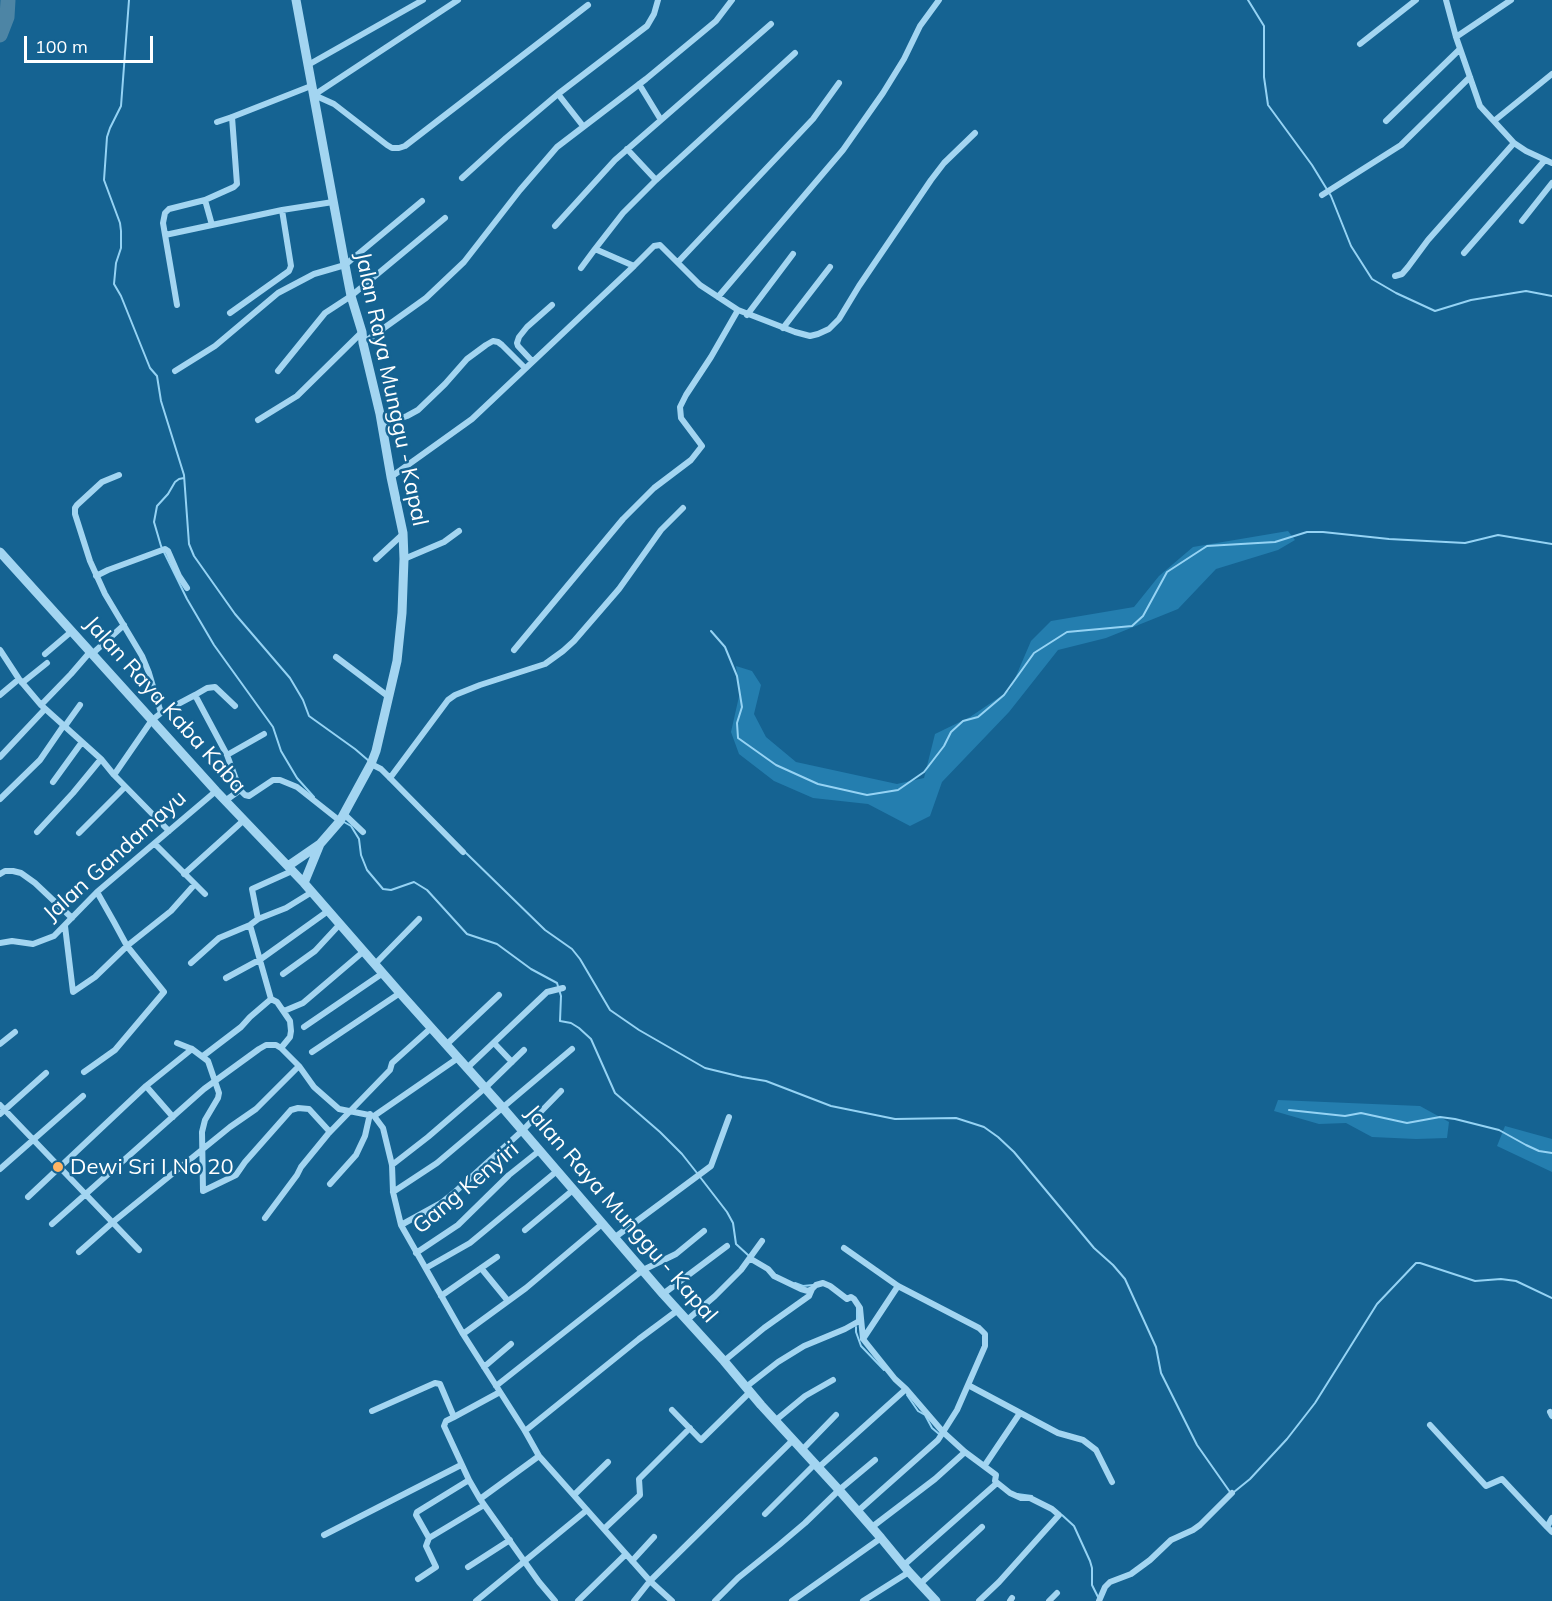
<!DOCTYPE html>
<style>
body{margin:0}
#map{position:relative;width:1552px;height:1601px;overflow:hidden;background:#156392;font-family:Mulish,sans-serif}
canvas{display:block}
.scale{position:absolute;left:24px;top:36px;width:129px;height:27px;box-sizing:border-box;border:3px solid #fff;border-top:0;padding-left:8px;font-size:18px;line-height:21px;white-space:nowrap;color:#fff;-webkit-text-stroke:4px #156392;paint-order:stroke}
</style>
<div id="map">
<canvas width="1552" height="1601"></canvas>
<div class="scale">100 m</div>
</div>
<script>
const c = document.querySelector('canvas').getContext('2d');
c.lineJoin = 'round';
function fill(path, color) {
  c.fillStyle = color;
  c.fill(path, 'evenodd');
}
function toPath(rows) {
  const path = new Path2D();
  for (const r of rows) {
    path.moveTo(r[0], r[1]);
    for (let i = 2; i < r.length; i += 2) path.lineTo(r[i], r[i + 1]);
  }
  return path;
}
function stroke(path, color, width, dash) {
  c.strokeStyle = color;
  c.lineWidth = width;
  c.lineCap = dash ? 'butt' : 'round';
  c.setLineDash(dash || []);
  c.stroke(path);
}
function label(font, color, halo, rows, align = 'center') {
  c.font = font + ' Mulish,sans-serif';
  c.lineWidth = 5;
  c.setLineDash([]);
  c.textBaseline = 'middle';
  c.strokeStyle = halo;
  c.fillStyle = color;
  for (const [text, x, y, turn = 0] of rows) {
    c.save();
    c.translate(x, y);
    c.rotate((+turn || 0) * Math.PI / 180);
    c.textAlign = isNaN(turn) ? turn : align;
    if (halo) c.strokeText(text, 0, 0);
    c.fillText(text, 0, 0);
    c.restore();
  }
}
fill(toPath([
 [1288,531,1295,540,1278,550,1216,569,1178,609,1106,638,1058,650,1009,712,942,782,930,816,910,826,868,804,813,798,774,781,739,754,731,732,740,692,736,666,752,671,761,685,754,714,766,737,796,762,897,784,924,778,935,734,970,717,1010,690,1031,641,1051,621,1134,607,1159,576,1193,547],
 [1278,1100,1420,1106,1449,1122,1447,1138,1416,1139,1372,1137,1346,1123,1319,1124,1274,1111],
 [1505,1126,1552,1139,1552,1172,1497,1146]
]), '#247eaf');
stroke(toPath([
 [129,0,121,106,110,128,107,137,104,180,120,223,121,231,121,248,116,263,114,284,121,296,150,368,157,376,161,401,184,475,189,544,194,556,235,614,290,678,303,700,309,716,355,749,369,761],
 [1248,0,1264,26,1264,77,1268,105,1312,165,1331,196,1351,246,1372,279,1396,293,1435,311,1471,300,1526,291,1552,296],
 [184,478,179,479,175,482,168,494,157,506,154,522,161,546,187,599,214,645,273,727,281,751,297,778,314,797],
 [711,631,725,647,737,676,742,707,737,723,738,738,776,765,818,784,867,795,898,790,924,772,944,746,951,732,963,721,978,717,1004,695,1034,653,1067,632,1132,626,1143,616,1167,572,1207,546,1275,542,1307,532,1323,532,1389,539,1465,543,1498,535,1552,544],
 [344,822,351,826,359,839,361,855,367,870,383,889,391,890,414,882,427,890,467,934,497,944,531,969,557,983,561,996,560,1021,571,1023,579,1028,591,1039,615,1093,660,1132,682,1154,697,1173],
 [465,852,545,930,572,949,580,959,610,1010,639,1030,705,1068,742,1077,766,1081,831,1106,895,1119,956,1118,984,1127,998,1137,1014,1152,1094,1248,1113,1265,1125,1279,1156,1347,1161,1373,1197,1445,1230,1492],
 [1289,1110,1345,1116,1361,1113,1407,1123,1440,1117,1455,1119,1499,1130,1526,1145,1539,1151,1552,1153],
 [700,1177,727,1212,733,1223,736,1244,748,1255],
 [795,1283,803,1286,813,1285],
 [857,1320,857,1306],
 [856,1327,856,1332,861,1346,884,1370],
 [907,1395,918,1411,925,1415,932,1428,939,1434],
 [1234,1492,1250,1479,1287,1439,1315,1403,1377,1304,1416,1263,1420,1263,1475,1281,1501,1279,1516,1281,1552,1298],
 [1017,1494,1032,1496],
 [1062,1515,1074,1526,1090,1561,1092,1568,1092,1585,1098,1597]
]), '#95d3f4', 2);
stroke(toPath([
 [0,35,7,17,8,0]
]), '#4d85a5', 15);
stroke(toPath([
 [1446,0,1456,37,1480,106,1514,143,1526,151,1552,163],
 [1456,37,1511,0],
 [1360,44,1416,0],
 [308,65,423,0],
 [639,84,661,120,771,24],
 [314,95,334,104,387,145,392,148,399,148,405,146,588,5],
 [314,95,458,0],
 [1386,121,1460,49],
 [1494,121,1552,74],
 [217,122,232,117,311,86],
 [583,126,558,94,647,26,654,14,658,0],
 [462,178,506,138,558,94],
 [656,180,795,53],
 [1322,195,1401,145,1470,77],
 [205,200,234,187,237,184,232,117],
 [1522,221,1552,183],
 [555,226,615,160,661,120],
 [165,235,212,225],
 [1464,253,1545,160],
 [678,262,813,119,839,83],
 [634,266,654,246,660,245,700,285,738,310,795,332,810,336,818,334,829,329,839,319,859,286,931,180,944,163,975,133],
 [581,268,595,249,623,213,656,180,627,149],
 [1395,276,1402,274,1408,267,1428,240,1514,143],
 [718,297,843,150,883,93,904,59,920,26,939,0],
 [177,305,163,223,165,213,169,209,205,200,212,225,282,210,333,202],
 [230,313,289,271,291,266,282,210],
 [747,315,793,254],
 [783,328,830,267],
 [363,343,426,298,464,262,520,190,557,147,646,79,716,21,732,0],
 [532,361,518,346,517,343,519,337,527,327,552,305],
 [175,371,215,346,278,293,314,274,345,265,422,201],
 [278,371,325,313,351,296,445,218],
 [258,420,297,396,362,332],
 [382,425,407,416,418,410,445,384,467,359,486,345,493,341,498,342,502,345,525,368],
 [391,477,472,419,634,266,595,249],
 [376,559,403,534],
 [404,559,444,542,459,531],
 [96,576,108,570,165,549,168,551,179,576,187,588],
 [0,650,19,679,41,705,101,759,114,775,169,831],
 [514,650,623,519,654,488,691,460,702,446,681,418,680,407,686,395,711,357,738,310],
 [45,654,72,631],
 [92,654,124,625],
 [336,657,389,697],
 [22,683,47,663],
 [0,695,19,679],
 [195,695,207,688,215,687,235,706],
 [41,705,71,674,90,652],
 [161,713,195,695,227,755,240,790,245,795,249,796,273,780,280,780,297,787,340,821],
 [65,726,80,705],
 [227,755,264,734],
 [0,757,45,709],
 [371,764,381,769,390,778,463,852],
 [114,775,152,720,161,713,149,673,142,656,105,594,90,561,75,514,75,508,77,505,102,482,119,475],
 [390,778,448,700,455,695,480,685,545,664,563,651,574,641,619,589,661,530,683,508],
 [53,782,82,742],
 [0,799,40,760,64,725],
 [225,801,240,790],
 [344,814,363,832],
 [37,832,73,793,101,759],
 [79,833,125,787],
 [155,844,205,894],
 [0,874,5,871,13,871,21,873,35,883,72,918],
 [184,874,244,820],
 [258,919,252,889,292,871],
 [250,925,271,999,277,1002,290,1021,291,1031,290,1037,281,1048],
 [65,926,73,992,95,977,127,946,171,911,195,884],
 [0,943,12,941,33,944,54,936,97,892,216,791],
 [191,963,219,938,250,925,258,919,286,908,312,892],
 [375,964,419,919],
 [283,974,315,951,340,924],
 [226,978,261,959,328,911],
 [284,1011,303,1003,364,951],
 [304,1027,383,973],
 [177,1043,192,1049,208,1061,219,1093,218,1098,205,1120,202,1132,203,1191,236,1175,245,1162,291,1110,298,1108,309,1109,330,1132],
 [494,1043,512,1062],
 [0,1044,15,1032],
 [446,1045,499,995],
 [312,1052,400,993],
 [203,1056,241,1027,250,1017,271,999],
 [467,1068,547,992,563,988],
 [84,1072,115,1050,164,992,127,946,114,922,97,892],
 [146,1086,173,1117],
 [0,1105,139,1250],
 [0,1114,46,1073],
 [374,1116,458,1058],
 [392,1165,428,1137,485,1088,524,1050],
 [0,1169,83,1096],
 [330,1184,356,1155,365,1136,370,1114],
 [393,1192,437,1163,572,1049],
 [28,1197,146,1086,192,1049],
 [265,1218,297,1175,301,1167,328,1134,390,1070,392,1063,431,1028],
 [52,1224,204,1089,259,1049,266,1045,276,1045,281,1048,299,1066,314,1087,339,1109,374,1116,383,1128,392,1165,393,1192,401,1225,463,1334,525,1431,539,1456,626,1554,650,1581,672,1601],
 [401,1225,441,1203,456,1191,522,1131,561,1091],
 [525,1230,573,1190],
 [614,1238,711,1166,729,1117],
 [844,1248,898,1286,979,1328,985,1334,985,1346,957,1410,938,1440,858,1511],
 [79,1252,113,1222,230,1127,256,1109,299,1066],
 [416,1253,458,1225,509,1175,539,1151],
 [751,1259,768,1269,774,1276,801,1289,808,1291,812,1289,816,1285,823,1283,830,1286,847,1299,851,1297,854,1299,860,1308,863,1339,895,1379,906,1389,943,1432,965,1452,996,1475,995,1481,1010,1493,1021,1498,1030,1498,1052,1509,1059,1515,999,1582,979,1601],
 [426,1268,470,1243,557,1171],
 [481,1268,508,1301],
 [663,1294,727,1246],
 [441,1296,497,1257],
 [687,1320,715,1296,741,1270,762,1241],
 [463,1334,526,1288,602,1224],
 [863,1339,898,1286],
 [724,1361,764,1328,809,1296,812,1289],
 [484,1367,511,1344],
 [968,1385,1058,1433,1083,1440,1096,1450,1112,1482],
 [496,1386,643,1270,676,1254,704,1231],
 [746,1387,778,1362,804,1346,845,1329,861,1320],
 [672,1410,701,1440,750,1392],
 [372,1411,435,1383,440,1384,454,1417,446,1421,444,1426,469,1480,480,1499],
 [1550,1412,1552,1416],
 [454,1417,500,1392],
 [776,1420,805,1396,833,1380],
 [1430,1425,1486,1486,1502,1479,1547,1527],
 [525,1431,639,1339,678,1310],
 [802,1450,836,1415],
 [539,1456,480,1499,539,1582,555,1601],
 [985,1465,1020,1413],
 [818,1468,906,1389],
 [574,1495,608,1462],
 [765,1514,815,1464],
 [1552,1518,1547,1527,1552,1532],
 [872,1527,935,1479,965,1452],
 [604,1529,640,1495,639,1479,690,1428],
 [324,1535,461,1465],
 [429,1538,416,1515,417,1512,469,1480],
 [632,1561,654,1537],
 [904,1565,997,1483],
 [468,1567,510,1540],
 [418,1579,436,1567,426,1546,429,1538,484,1505],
 [920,1584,982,1527],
 [476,1601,587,1510],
 [578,1601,626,1554],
 [634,1601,650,1581,793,1440],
 [715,1601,738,1578,779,1545,805,1523,839,1490,875,1460],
 [792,1601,881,1538],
 [863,1601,909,1572],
 [1010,1601,1012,1598],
 [1049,1601,1057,1593],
 [1099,1601,1105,1587,1110,1582,1131,1574,1150,1560,1171,1540,1193,1530,1200,1525,1232,1493]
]), '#a3d5f1', 6);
stroke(toPath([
 [0,552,216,791,304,883,400,993,503,1108,663,1294,724,1361,761,1405,839,1490,881,1538,909,1572,936,1601],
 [288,866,320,844,340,821,371,764,376,751,397,661,402,613,404,559,403,533,391,477,380,414,363,343,362,332,351,296,345,265,296,0],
 [304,883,320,844]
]), '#a3d5f1', 9);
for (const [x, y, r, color] of [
 [58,1167,6,"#ffb463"]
]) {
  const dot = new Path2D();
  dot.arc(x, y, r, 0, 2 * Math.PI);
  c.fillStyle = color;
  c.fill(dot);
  stroke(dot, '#156392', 2);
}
label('22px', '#fff', '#156392', [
 ["Jalan Raya Munggu - Kapal",391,389,78],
 ["Jalan Raya Kaba Kaba",165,705,48],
 ["Jalan Gandamayu",115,856,-42],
 ["Gang Kenyiri",466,1188,-40],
 ["Jalan Raya Munggu - Kapal",621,1214,49]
]);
label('22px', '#fff', '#156392', [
 ["Dewi Sri I No 20",70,1167]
], 'left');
</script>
